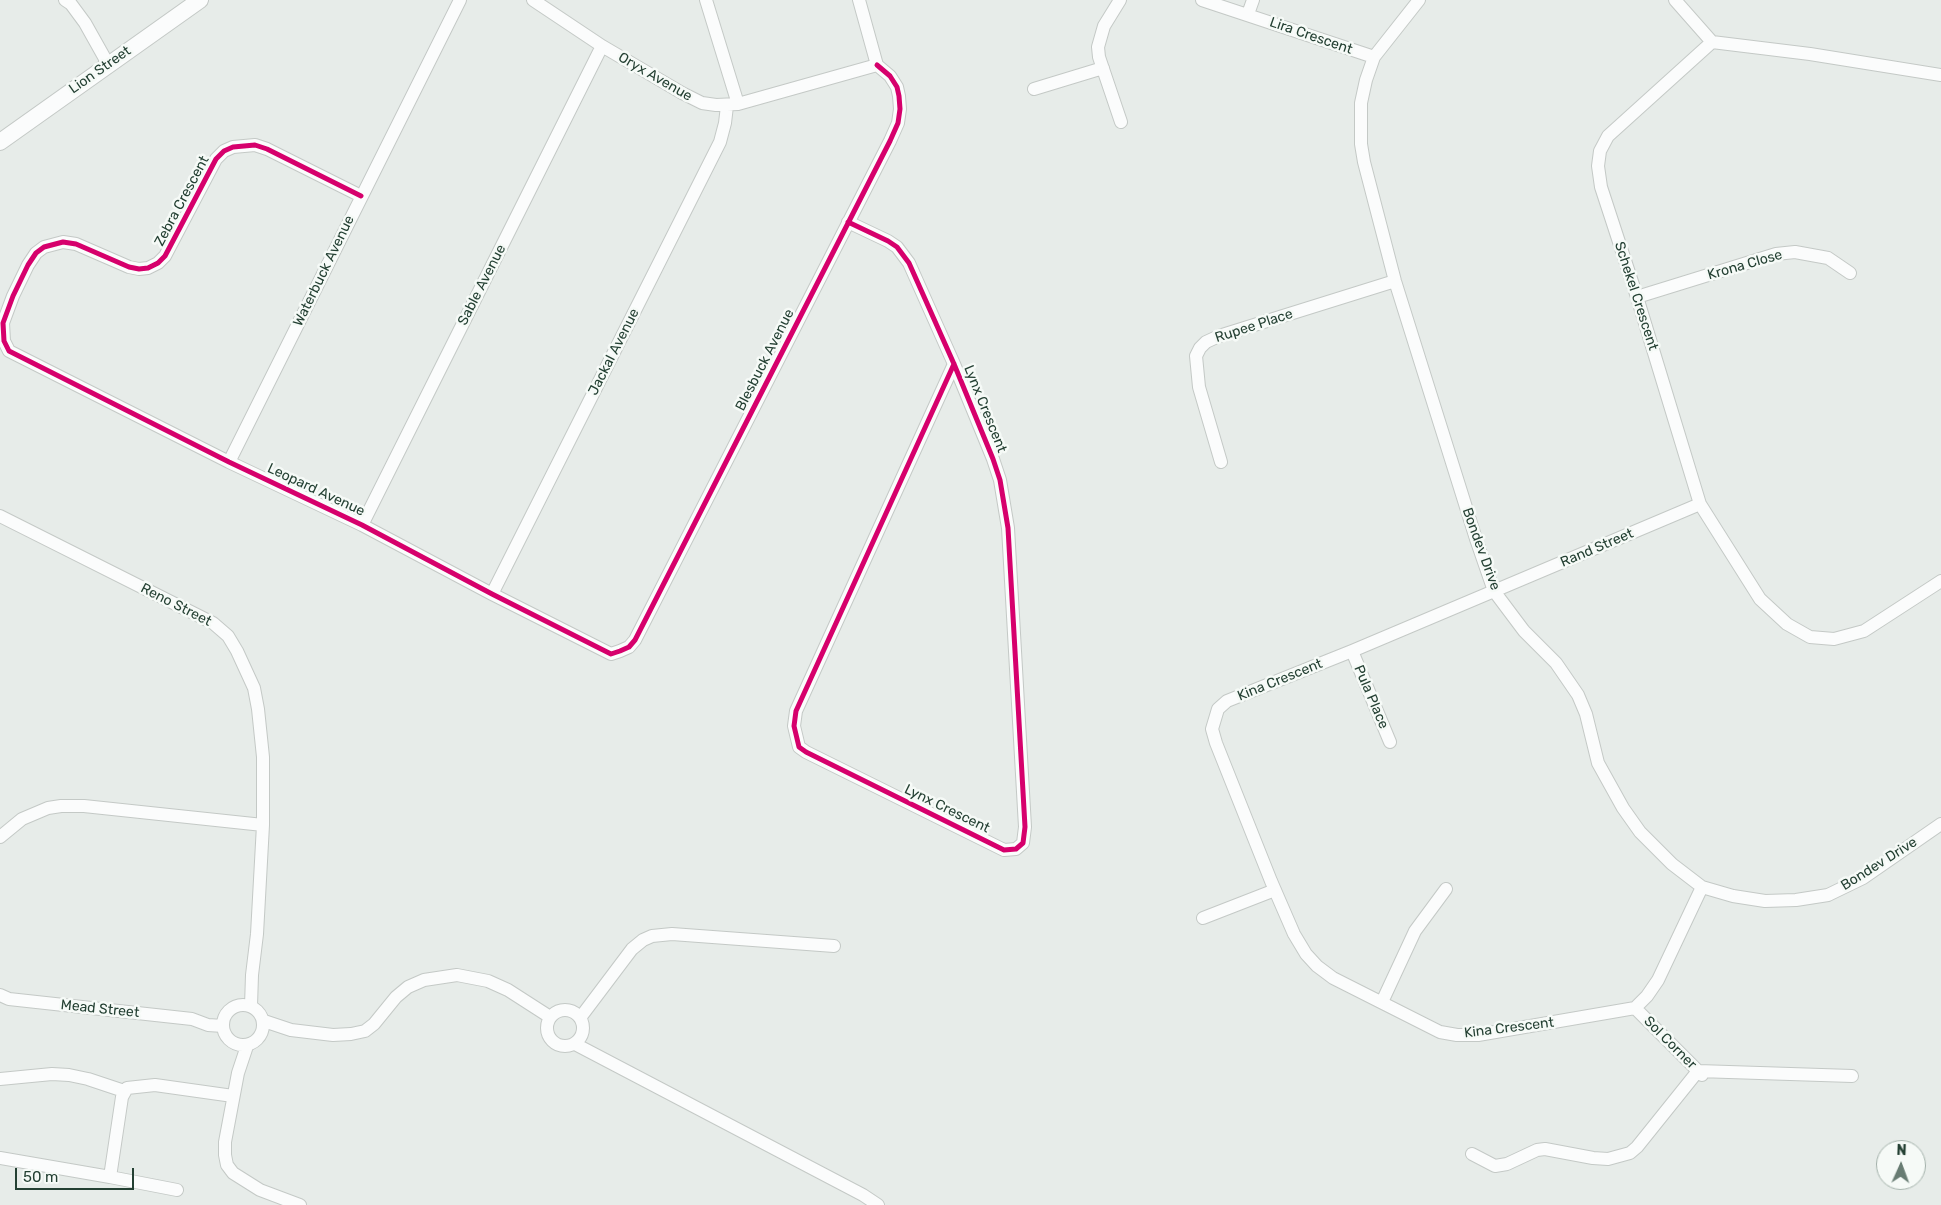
<!DOCTYPE html>
<style>
body{margin:0}
#map{position:relative;width:1941px;height:1205px;overflow:hidden;background:#e7ece9;font-family:Rubik,sans-serif}
canvas{display:block}
.north{position:absolute;left:1876px;top:1140px;width:50px;height:50px;box-sizing:border-box;background:#f6faf7;border:1px solid #a2b0a9;border-radius:50%;rotate:2deg;font-size:14px;font-weight:700;line-height:20px;text-align:center;color:#244033}
.north::after{content:'';display:block;margin:auto;width:18px;height:22px;background:#687c73;clip-path:polygon(50% 0,100% 100%,50% 72%,0 100%)}
.scale{position:absolute;left:15px;top:1168px;width:119px;height:22px;box-sizing:border-box;border:2px solid #244033;border-top:0;padding-left:6px;font-size:15px;line-height:18px;white-space:nowrap;color:#244033;-webkit-text-stroke:4px #f6faf7;paint-order:stroke}
</style>
<div id="map">
<canvas width="1941" height="1205"></canvas>
<div class="north">N</div>
<div class="scale">50 m</div>
</div>
<script>
const c = document.querySelector('canvas').getContext('2d');
c.lineJoin = 'round';
function toPath(rows) {
  const path = new Path2D();
  for (const r of rows) {
    if (r.length === 3) {
      path.moveTo(r[0] + r[2], r[1]);
      path.arc(r[0], r[1], r[2], 0, 2 * Math.PI);
      continue;
    }
    path.moveTo(r[0], r[1]);
    for (let i = 2; i < r.length; i += 2) path.lineTo(r[i], r[i + 1]);
  }
  return path;
}
function stroke(path, color, width, dash) {
  c.strokeStyle = color;
  c.lineWidth = width;
  c.lineCap = dash ? 'butt' : 'round';
  c.setLineDash(dash || []);
  c.stroke(path);
}
function label(font, color, halo, rows, align = 'center') {
  c.font = font + ' Rubik,sans-serif';
  c.lineWidth = 5;
  c.setLineDash([]);
  c.textBaseline = 'middle';
  c.strokeStyle = halo;
  c.fillStyle = color;
  for (const [text, x, y, turn = 0] of rows) {
    c.save();
    c.translate(x, y);
    c.rotate((+turn || 0) * Math.PI / 180);
    c.textAlign = isNaN(turn) ? turn : align;
    if (halo) c.strokeText(text, 0, 0);
    c.fillText(text, 0, 0);
    c.restore();
  }
}
const minor = toPath([
 [65,0,71,4,85,23,108,64],
 [533,0,602,46,682,93,702,103,716,105,738,104,877,65],
 [706,0,738,104],
 [859,0,877,65],
 [1120,0,1104,26,1098,47,1099,57,1121,122],
 [1202,0,1374,57],
 [1419,0,1374,57,1366,80,1361,103,1361,144,1364,162,1395,281,1476,539,1494,591,1524,631,1556,663,1578,695,1586,714,1598,763,1623,808,1640,832,1672,864,1702,887,1733,896,1765,901,1796,900,1828,895,1863,878,1941,824],
 [1675,0,1712,42],
 [1248,14,1253,0],
 [1941,75,1810,54,1712,42,1608,136,1600,151,1598,166,1601,187,1637,297,1700,504,1760,599,1787,624,1810,637,1834,639,1864,631,1941,581],
 [1034,89,1103,68],
 [361,196,267,149,255,145,233,147,224,151,216,159,165,256,158,263,148,268,139,269,129,267,76,244,63,242,44,247,36,253,28,265,13,296,3,323,4,341,9,351,229,462,362,525,492,594,611,654,620,651,629,647,635,640,890,141,898,123,900,109,899,96,897,87,890,76,877,65],
 [848,222,888,241,897,247,909,263,954,364,993,459,1000,480,1008,528,1025,827,1023,843,1016,849,1004,850,806,752,799,747,794,726,796,711,954,364],
 [1637,297,1776,254,1795,252,1828,258,1850,273],
 [229,462,460,0],
 [1221,462,1199,387,1196,356,1200,348,1206,342,1219,336,1395,281],
 [1700,504,1352,651,1227,701,1218,709,1212,729,1216,743,1271,881,1294,934,1306,954,1317,966,1333,978,1440,1032,1457,1035,1478,1035,1635,1008,1647,996,1658,980,1702,887],
 [0,516,213,623,228,636,237,651,254,688,258,709,263,757,263,825,257,934,252,975,251,1006],
 [362,525,602,46],
 [492,594,720,142,725,123,727,106],
 [1352,651,1390,742],
 [0,837,22,819,48,808,61,806,84,806,263,825],
 [1203,918,1275,890],
 [0,995,9,999,192,1019,208,1025,223,1026],
 [1382,1002,1415,931,1446,889],
 [243,1025,20],
 [1635,1008,1702,1075],
 [565,1028,18],
 [580,1018,632,949,643,940,652,936,672,934,834,946],
 [264,1021,291,1030,333,1035,351,1034,365,1031,374,1024,396,997,408,987,424,980,457,975,488,981,508,990,550,1017],
 [575,1044,863,1195,878,1205],
 [247,1046,238,1073,225,1142,225,1155,227,1165,233,1173,260,1190,300,1205],
 [0,1079,52,1074,69,1075,88,1079,124,1091],
 [1472,1154,1495,1166,1507,1164,1537,1150,1545,1149,1593,1158,1608,1159,1630,1153,1637,1147,1698,1071,1852,1076],
 [0,1158,110,1177,122,1097,127,1088,155,1085,233,1096],
 [110,1177,177,1190]
]);
const tertiary = toPath([
 [0,142,200,0]
]);
stroke(minor, '#c4c9c6', 14);
stroke(tertiary, '#c4c9c6', 18);
stroke(minor, '#fbfcfc', 12);
stroke(tertiary, '#fbfcfc', 16);
stroke(toPath([
 [361,196,267,149,255,145,233,147,224,151,216,159,165,256,158,263,148,268,139,269,129,267,76,244,63,242,44,247,36,253,28,265,13,296,3,323,4,341,9,351,229,462,362,525,492,594,611,654,620,651,629,647,635,640,890,141,898,123,900,109,899,96,897,87,890,76,877,65],
 [848,222,888,241,897,247,909,263,954,364,993,459,1000,480,1008,528,1025,827,1023,843,1016,849,1004,850,806,752,799,747,794,726,796,711,954,364]
]), '#d6006c', 5);
label('14px', '#244033', '#f6faf7', [
 ["Lira Crescent",1311,36,19],
 ["Lion Street",100,70,-35],
 ["Oryx Avenue",655,77,30],
 ["Zebra Crescent",182,201,-62],
 ["Krona Close",1745,265,-16],
 ["Waterbuck Avenue",324,271,-64],
 ["Sable Avenue",482,285,-63],
 ["Schekel Crescent",1636,296,72],
 ["Rupee Place",1254,326,-18],
 ["Jackal Avenue",614,352,-63],
 ["Blesbuck Avenue",765,360,-63],
 ["Lynx Crescent",985,409,68],
 ["Leopard Avenue",316,490,25],
 ["Rand Street",1597,548,-23],
 ["Bondev Drive",1481,549,70],
 ["Reno Street",176,605,27],
 ["Kina Crescent",1280,680,-22],
 ["Pula Place",1371,697,67],
 ["Lynx Crescent",947,809,26],
 ["Bondev Drive",1879,864,-32],
 ["Mead Street",100,1009,6],
 ["Kina Crescent",1509,1028,-7],
 ["Sol Corner",1670,1043,45]
]);
</script>
